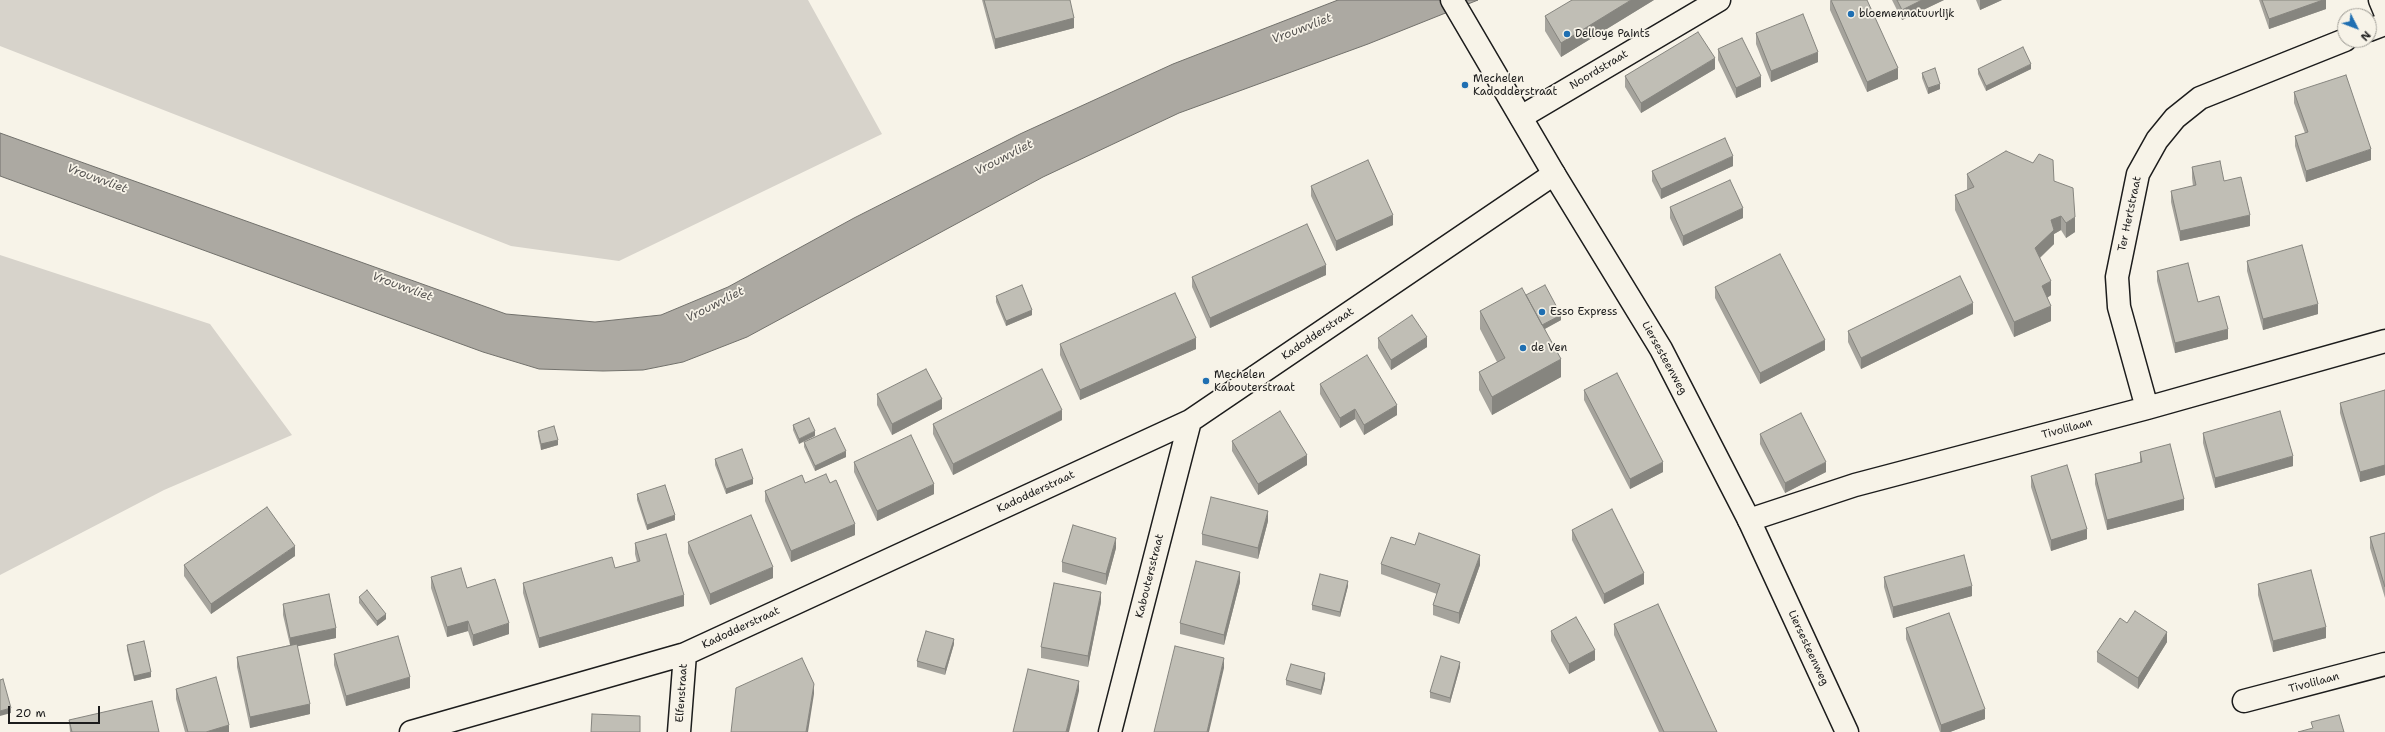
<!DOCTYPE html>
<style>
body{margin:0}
#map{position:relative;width:2385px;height:732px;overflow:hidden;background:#f7f3e8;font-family:"Shantell Sans",sans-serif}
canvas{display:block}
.north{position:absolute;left:2337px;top:8px;width:40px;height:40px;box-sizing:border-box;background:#f7f3e8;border:1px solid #9f9d96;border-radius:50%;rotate:132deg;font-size:11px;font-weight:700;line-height:16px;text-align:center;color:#1c1c1c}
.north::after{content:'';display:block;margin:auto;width:14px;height:18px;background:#1f6fb2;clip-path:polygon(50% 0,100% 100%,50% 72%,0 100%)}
.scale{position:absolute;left:8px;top:706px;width:92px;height:18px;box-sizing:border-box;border:2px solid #1c1c1c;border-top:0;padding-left:5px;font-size:12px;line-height:14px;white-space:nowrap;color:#1c1c1c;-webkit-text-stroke:3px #f7f3e8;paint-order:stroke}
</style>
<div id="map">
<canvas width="2385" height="732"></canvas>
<div class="north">N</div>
<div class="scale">20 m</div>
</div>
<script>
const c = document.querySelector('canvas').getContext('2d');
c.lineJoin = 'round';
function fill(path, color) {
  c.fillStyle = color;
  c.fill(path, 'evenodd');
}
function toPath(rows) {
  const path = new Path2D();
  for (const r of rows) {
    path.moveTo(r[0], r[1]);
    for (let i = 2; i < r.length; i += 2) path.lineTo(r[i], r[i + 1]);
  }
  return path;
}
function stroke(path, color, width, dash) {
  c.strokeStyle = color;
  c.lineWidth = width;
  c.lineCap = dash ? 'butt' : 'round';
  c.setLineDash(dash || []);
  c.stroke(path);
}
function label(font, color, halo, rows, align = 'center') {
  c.font = font + ' "Shantell Sans",sans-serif';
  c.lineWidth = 3.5;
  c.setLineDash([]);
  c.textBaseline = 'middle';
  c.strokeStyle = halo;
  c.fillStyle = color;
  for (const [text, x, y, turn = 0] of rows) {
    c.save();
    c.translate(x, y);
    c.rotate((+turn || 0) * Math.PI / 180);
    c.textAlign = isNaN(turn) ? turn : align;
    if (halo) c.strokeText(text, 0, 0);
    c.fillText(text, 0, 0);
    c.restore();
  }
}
fill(toPath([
 [0,0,808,0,882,134,619,261,511,246,0,46],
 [0,255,210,324,292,435,164,490,0,575]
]), '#d7d3cb');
const water = toPath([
 [1338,0,1478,0,1368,44,1179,113,1043,177,747,337,683,362,643,370,603,371,539,369,483,352,0,176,0,133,506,314,595,322,661,315,728,287,854,218,1020,134,1173,64,1338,0]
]);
fill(water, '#aca9a2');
stroke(water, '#72716c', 1);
const street = toPath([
 [2380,0,2385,12],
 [2369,30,2385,24],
 [1521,117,1719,0],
 [2147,408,2119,307,2117,277,2138,174,2157,140,2175,118,2200,98,2345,40],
 [1749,520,1855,485,2147,408,2385,341],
 [2244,701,2385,664],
 [411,732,685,654,1190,421,1554,174],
 [679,732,685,654],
 [1110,732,1190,421]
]);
const secondary = toPath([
 [1452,0,1554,174,1661,349,1749,520,1847,732]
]);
stroke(street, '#1c1c1c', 25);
stroke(secondary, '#1c1c1c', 25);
stroke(street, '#f7f3e8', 22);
stroke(secondary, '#f7f3e8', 22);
fill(toPath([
 [982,0,1070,0,1074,28,995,49],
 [1654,0,1561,57,1545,31,1545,16],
 [1830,0,1898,79,1867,92,1830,10],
 [1892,0,1944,0,1902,20],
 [1976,0,2002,0,1980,10],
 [2259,0,2326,0,2326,9,2269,29],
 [1756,33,1818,62,1771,82,1756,44],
 [1718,49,1761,87,1736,98,1718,60],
 [1715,69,1641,113,1625,87,1625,76],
 [1978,69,2031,69,1986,91,1978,74],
 [1922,73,1940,89,1928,94,1922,78],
 [2294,92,2371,160,2306,182,2295,146,2295,136,2305,133,2294,103],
 [1733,166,1661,199,1652,181,1652,171],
 [2192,167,2224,181,2250,226,2180,241,2171,202,2171,191,2193,186,2192,178],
 [1967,174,2054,181,2075,232,2066,238,2061,230,2054,234,2054,244,2040,258,2051,295,2047,298,2051,321,2014,337,1955,210,1955,195,1968,190,1967,189],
 [1311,186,1393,225,1336,251,1311,196],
 [1670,207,1743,218,1683,246,1670,218],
 [2247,261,2318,314,2263,330,2247,271],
 [2157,271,2198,302,2228,339,2175,353,2157,281],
 [1326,275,1210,328,1192,287,1192,277],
 [1715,287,1825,350,1760,384,1715,298],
 [1526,295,1561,320,1545,329,1561,377,1492,415,1479,390,1479,372,1497,362,1480,329,1480,311],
 [996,296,1032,315,1006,326,996,302],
 [1973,314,1861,369,1848,342,1848,331],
 [1378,338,1427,347,1391,370,1378,348],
 [1060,344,1196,349,1080,400,1060,355],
 [1320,384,1397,415,1364,435,1355,419,1340,428,1320,394],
 [1584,390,1663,472,1630,489,1584,400],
 [2385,390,2385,475,2360,482,2340,413,2340,403],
 [877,394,942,409,892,435,877,405],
 [809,418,799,444,793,430,793,425],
 [1062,420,953,475,933,434,933,424],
 [538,431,558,445,541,450,538,436],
 [2203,433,2293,466,2215,488,2203,443],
 [1760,434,1826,472,1785,493,1760,444],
 [1232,441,1307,465,1258,495,1232,451],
 [804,442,846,457,815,471,804,447],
 [2140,452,2184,510,2107,530,2095,484,2095,474,2140,462],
 [715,459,753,484,726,494,715,465],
 [854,462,934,494,877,521,854,472],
 [2031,476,2087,539,2051,551,2031,487],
 [805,483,855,535,791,562,765,501,765,491],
 [637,494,675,520,647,530,637,500],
 [1268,521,1258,559,1202,545,1202,534],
 [1572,530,1644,584,1604,604,1572,540],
 [2385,533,2385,598,2370,548,2370,537],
 [688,542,773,578,710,605,688,553],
 [635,543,684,606,539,648,523,593,523,583,615,568,637,562,635,554],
 [1415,545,1480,565,1459,624,1433,615,1433,605,1437,594,1381,574,1381,564],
 [1116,548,1106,585,1062,572,1062,562],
 [295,556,211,614,184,576,184,565],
 [431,577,467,588,509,634,473,646,468,631,447,637,431,588],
 [1884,577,1972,596,1893,618,1884,587],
 [1240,582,1224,645,1180,634,1180,623],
 [2258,584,2326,638,2273,652,2258,595],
 [1348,586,1340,617,1312,610,1312,605],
 [359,597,386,619,377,626,359,603],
 [1101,602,1088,667,1041,658,1041,647],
 [283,604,336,638,297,646,310,714,250,728,237,667,237,657,290,645,283,615],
 [2127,623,2167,642,2138,689,2097,662,2097,652],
 [1614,624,1717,732,1659,732,1614,635],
 [1906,628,1985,719,1950,732,1940,732,1906,639],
 [1551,631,1595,660,1569,674,1551,641],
 [954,644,945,675,917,667,917,661],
 [127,645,151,677,134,681,127,650],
 [334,654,410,688,346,706,334,665],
 [1460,667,1450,703,1430,698,1430,692],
 [1325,679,1321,695,1286,685,1286,680],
 [176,689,229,732,185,732,176,699],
 [69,720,159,732,70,732]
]), '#a5a39c');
fill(toPath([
 [1631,0,1654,0,1561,57,1561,43],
 [1922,0,1944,0,1902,20,1902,10],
 [1980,0,2002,0,1980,10],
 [2323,0,2326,0,2326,9,2269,29,2269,19],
 [1074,18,1074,28,995,49,995,39],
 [1818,52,1818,62,1771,82,1771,71],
 [1715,58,1715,69,1641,113,1641,103],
 [2031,64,2031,69,1986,91,1986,86],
 [1898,68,1898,79,1867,92,1867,82],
 [1761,76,1761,87,1736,98,1736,88],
 [1940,84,1940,89,1928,94,1928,88],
 [2371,149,2371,160,2306,182,2306,171],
 [1733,156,1733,166,1661,199,1661,189],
 [1743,208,1743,218,1683,246,1683,236],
 [1393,215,1393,225,1336,251,1336,241],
 [2250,215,2250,226,2180,241,2180,231],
 [2061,216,2061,230,2054,234,2054,244,2035,262,2035,248,2051,220],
 [2075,217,2075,232,2066,238,2066,223],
 [1326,265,1326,275,1210,328,1210,318],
 [2051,281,2051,295,2042,301,2042,286],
 [1973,303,1973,314,1861,369,1861,358],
 [2318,304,2318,314,2263,330,2263,319],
 [2051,306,2051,321,2014,337,2014,322],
 [1032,310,1032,315,1006,326,1006,321],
 [1561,315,1561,320,1537,333,1537,328],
 [2228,329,2228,339,2175,353,2175,343],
 [1427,337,1427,347,1391,370,1391,360],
 [1196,338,1196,349,1080,400,1080,390],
 [1825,340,1825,350,1760,384,1760,373],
 [1561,359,1561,377,1492,415,1492,397],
 [942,399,942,409,892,435,892,424],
 [1397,405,1397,415,1364,435,1364,425],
 [1355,409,1355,419,1340,428,1340,418],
 [1062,410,1062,420,953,475,953,464],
 [815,431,815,436,799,444,799,439],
 [558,440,558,445,541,450,541,444],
 [846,451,846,457,815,471,815,466],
 [1307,455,1307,465,1258,495,1258,484],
 [2293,456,2293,466,2215,488,2215,478],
 [1663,462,1663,472,1630,489,1630,479],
 [1826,462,1826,472,1785,493,1785,483],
 [2385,465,2385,475,2360,482,2360,472],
 [753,479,753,484,726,494,726,489],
 [934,484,934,494,877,521,877,511],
 [2184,499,2184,510,2107,530,2107,520],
 [1268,511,1268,521,1258,559,1258,548],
 [675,515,675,520,647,530,647,525],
 [855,524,855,535,791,562,791,551],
 [2087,529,2087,539,2051,551,2051,540],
 [1116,538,1116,548,1106,585,1106,574],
 [295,546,295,556,211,614,211,604],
 [1480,555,1480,565,1459,624,1459,613],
 [773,567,773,578,710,605,710,594],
 [1240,572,1240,582,1224,645,1224,635],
 [1644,573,1644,584,1604,604,1604,594],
 [1348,581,1348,586,1340,617,1340,612],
 [1972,586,1972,596,1893,618,1893,607],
 [1101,592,1101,602,1088,667,1088,656],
 [684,595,684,606,539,648,539,638],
 [386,614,386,619,377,626,377,621],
 [468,621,468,631,447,637,447,627],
 [509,623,509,634,473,646,473,635],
 [2326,627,2326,638,2273,652,2273,641],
 [336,628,336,638,290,648,290,638],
 [2167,632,2167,642,2138,689,2138,678],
 [954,639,954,644,945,675,945,669],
 [1595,650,1595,660,1569,674,1569,664],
 [1224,658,1224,668,1209,732,1207,732],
 [1460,662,1460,667,1450,703,1450,698],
 [151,672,151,677,134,681,134,676],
 [1325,673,1325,679,1321,695,1321,690],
 [410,677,410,688,346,706,346,696],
 [1079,681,1079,691,1069,732,1066,732],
 [814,684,814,694,808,732,806,732],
 [310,704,310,714,250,728,250,717],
 [11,708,11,713,0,716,0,711],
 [1985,709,1985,719,1950,732,1941,732,1941,725],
 [229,725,229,732,206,732]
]), '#86857f');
const building = toPath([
 [984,0,1070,0,1074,18,995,39,984,0],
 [1572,0,1631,0,1561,43,1545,16,1572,0],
 [1831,0,1867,0,1898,68,1867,82,1831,0],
 [1897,0,1922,0,1902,10,1897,0],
 [2262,0,2323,0,2269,19,2262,0],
 [1803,14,1818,52,1771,71,1756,33,1803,14],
 [1698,32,1715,58,1641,103,1625,76,1698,32],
 [1742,38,1761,76,1736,88,1718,49,1742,38],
 [2023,47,2031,64,1986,86,1978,69,2023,47],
 [1935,68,1940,84,1928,88,1922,73,1935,68],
 [2346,75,2371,149,2306,171,2295,136,2308,132,2294,92,2346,75],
 [1725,138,1733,156,1661,189,1652,171,1725,138],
 [2006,151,2033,163,2039,154,2053,160,2054,181,2073,188,2075,217,2066,223,2061,216,2051,220,2054,230,2035,248,2051,281,2042,286,2051,306,2014,322,1955,195,1974,187,1967,174,2006,151],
 [1368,160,1393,215,1336,241,1311,186,1368,160],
 [2220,161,2224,181,2241,177,2250,215,2180,231,2171,191,2196,185,2192,167,2220,161],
 [1730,180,1743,208,1683,236,1670,207,1730,180],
 [1307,224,1326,265,1210,318,1192,277,1307,224],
 [2302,245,2318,304,2263,319,2247,261,2302,245],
 [1780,254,1825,340,1760,373,1715,287,1780,254],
 [2188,263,2198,302,2219,296,2228,329,2175,343,2157,271,2188,263],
 [1960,276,1973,303,1861,358,1848,331,1960,276],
 [1022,285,1032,310,1006,321,996,296,1022,285],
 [1545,285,1561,315,1542,325,1526,295,1545,285],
 [1522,288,1561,359,1492,397,1479,372,1505,358,1480,311,1522,288],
 [1175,293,1196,338,1080,390,1060,344,1175,293],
 [1412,315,1427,337,1391,360,1378,338,1412,315],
 [1367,355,1397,405,1364,425,1355,409,1340,418,1320,384,1367,355],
 [926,369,942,399,892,424,877,394,926,369],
 [1042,369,1062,410,953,464,933,424,1042,369],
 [1617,373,1663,462,1630,479,1584,390,1617,373],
 [2385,390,2385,465,2360,472,2340,403,2385,390],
 [1280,411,1307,455,1258,484,1232,441,1280,411],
 [2280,411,2293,456,2215,478,2203,433,2280,411],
 [1801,413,1826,462,1785,483,1760,434,1801,413],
 [809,418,815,431,799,439,793,425,809,418],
 [554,426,558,440,541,444,538,431,554,426],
 [835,428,846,451,815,466,804,442,835,428],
 [911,435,934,484,877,511,854,462,911,435],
 [2170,444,2184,499,2107,520,2095,474,2142,462,2140,452,2170,444],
 [742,449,753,479,726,489,715,459,742,449],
 [2067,465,2087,529,2051,540,2031,476,2067,465],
 [826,474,830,483,836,480,855,524,791,551,765,491,802,475,805,483,826,474],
 [665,485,675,515,647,525,637,494,665,485],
 [1211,497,1268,511,1258,548,1202,534,1211,497],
 [267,507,295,546,211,604,184,565,267,507],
 [1612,509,1644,573,1604,594,1572,530,1612,509],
 [751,515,773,567,710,594,688,542,751,515],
 [1073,525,1116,538,1106,574,1062,562,1073,525],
 [1419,533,1480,555,1459,613,1433,605,1440,584,1381,564,1391,537,1415,545,1419,533],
 [2385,533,2385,587,2370,537,2385,533],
 [666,534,684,595,539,638,523,583,612,557,615,568,640,561,635,543,666,534],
 [1964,555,1972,586,1893,607,1884,577,1964,555],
 [1196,561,1240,572,1224,635,1180,623,1196,561],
 [461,568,467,588,495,579,509,623,473,635,468,621,447,627,431,577,461,568],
 [2311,570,2326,627,2273,641,2258,584,2311,570],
 [1320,574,1348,581,1340,612,1312,605,1320,574],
 [1054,583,1101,592,1088,656,1041,647,1054,583],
 [367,590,386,614,377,621,359,597,367,590],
 [329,594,336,628,290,638,283,604,329,594],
 [1658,604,1717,732,1664,732,1614,624,1658,604],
 [2135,611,2167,632,2138,678,2097,652,2120,618,2127,623,2135,611],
 [1949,613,1985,709,1941,725,1906,628,1949,613],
 [1576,617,1595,650,1569,664,1551,631,1576,617],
 [926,631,954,639,945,669,917,661,926,631],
 [398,636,410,677,346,696,334,654,398,636],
 [144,641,151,672,134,676,127,645,144,641],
 [297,644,310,704,250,717,237,657,297,644],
 [1175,646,1224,658,1207,732,1154,732,1175,646],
 [1441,656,1460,662,1450,698,1430,692,1441,656],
 [802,658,814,684,806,732,731,732,736,688,802,658],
 [1291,664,1325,673,1321,690,1286,680,1291,664],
 [1028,669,1079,681,1066,732,1013,732,1028,669],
 [216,677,229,725,206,732,188,732,176,689,216,677],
 [3,679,11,708,0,711,0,680,3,679],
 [152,701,159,732,72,732,69,720,152,701],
 [592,714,640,716,640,732,591,732,592,714],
 [2339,715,2344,732,2298,732,2313,728,2311,722,2339,715]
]);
fill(building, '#c0beb5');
stroke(building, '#86857f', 1);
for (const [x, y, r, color] of [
 [1851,14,4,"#1f6fb2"],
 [1567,34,4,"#1f6fb2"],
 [1465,85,4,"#1f6fb2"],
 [1542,312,4,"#1f6fb2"],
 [1523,348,4,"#1f6fb2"],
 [1206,381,4,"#1f6fb2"]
]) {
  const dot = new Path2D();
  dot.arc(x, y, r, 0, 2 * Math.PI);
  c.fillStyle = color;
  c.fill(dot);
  stroke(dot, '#f7f3e8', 1.5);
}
label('11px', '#1c1c1c', '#f7f3e8', [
 ["bloemennatuurlijk",1859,14],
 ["Delloye Paints",1575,34],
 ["Mechelen",1473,79],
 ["Kadodderstraat",1473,92],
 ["Esso Express",1550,312],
 ["de Ven",1531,348],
 ["Mechelen",1214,375],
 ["Kabouterstraat",1214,388]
], 'left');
label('11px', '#1c1c1c', '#f7f3e8', [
 ["Noordstraat",1599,70,-31],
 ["Ter Hertstraat",2130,214,-78],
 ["Kadodderstraat",1318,334,-34],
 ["Liersesteenweg",1664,358,61],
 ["Tivolilaan",2067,429,-15],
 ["Kadodderstraat",1036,492,-25],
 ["Kaboutersstraat",1150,576,-76],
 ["Kadodderstraat",741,628,-25],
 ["Liersesteenweg",1808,648,65],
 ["Tivolilaan",2314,683,-15],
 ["Elfenstraat",682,693,-86]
]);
label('italic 12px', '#565452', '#f7f3e8', [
 ["Vrouwvliet",1302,29,-21],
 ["Vrouwvliet",1004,158,-27],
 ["Vrouwvliet",97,179,20],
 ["Vrouwvliet",402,287,20],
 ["Vrouwvliet",715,305,-27]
]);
</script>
